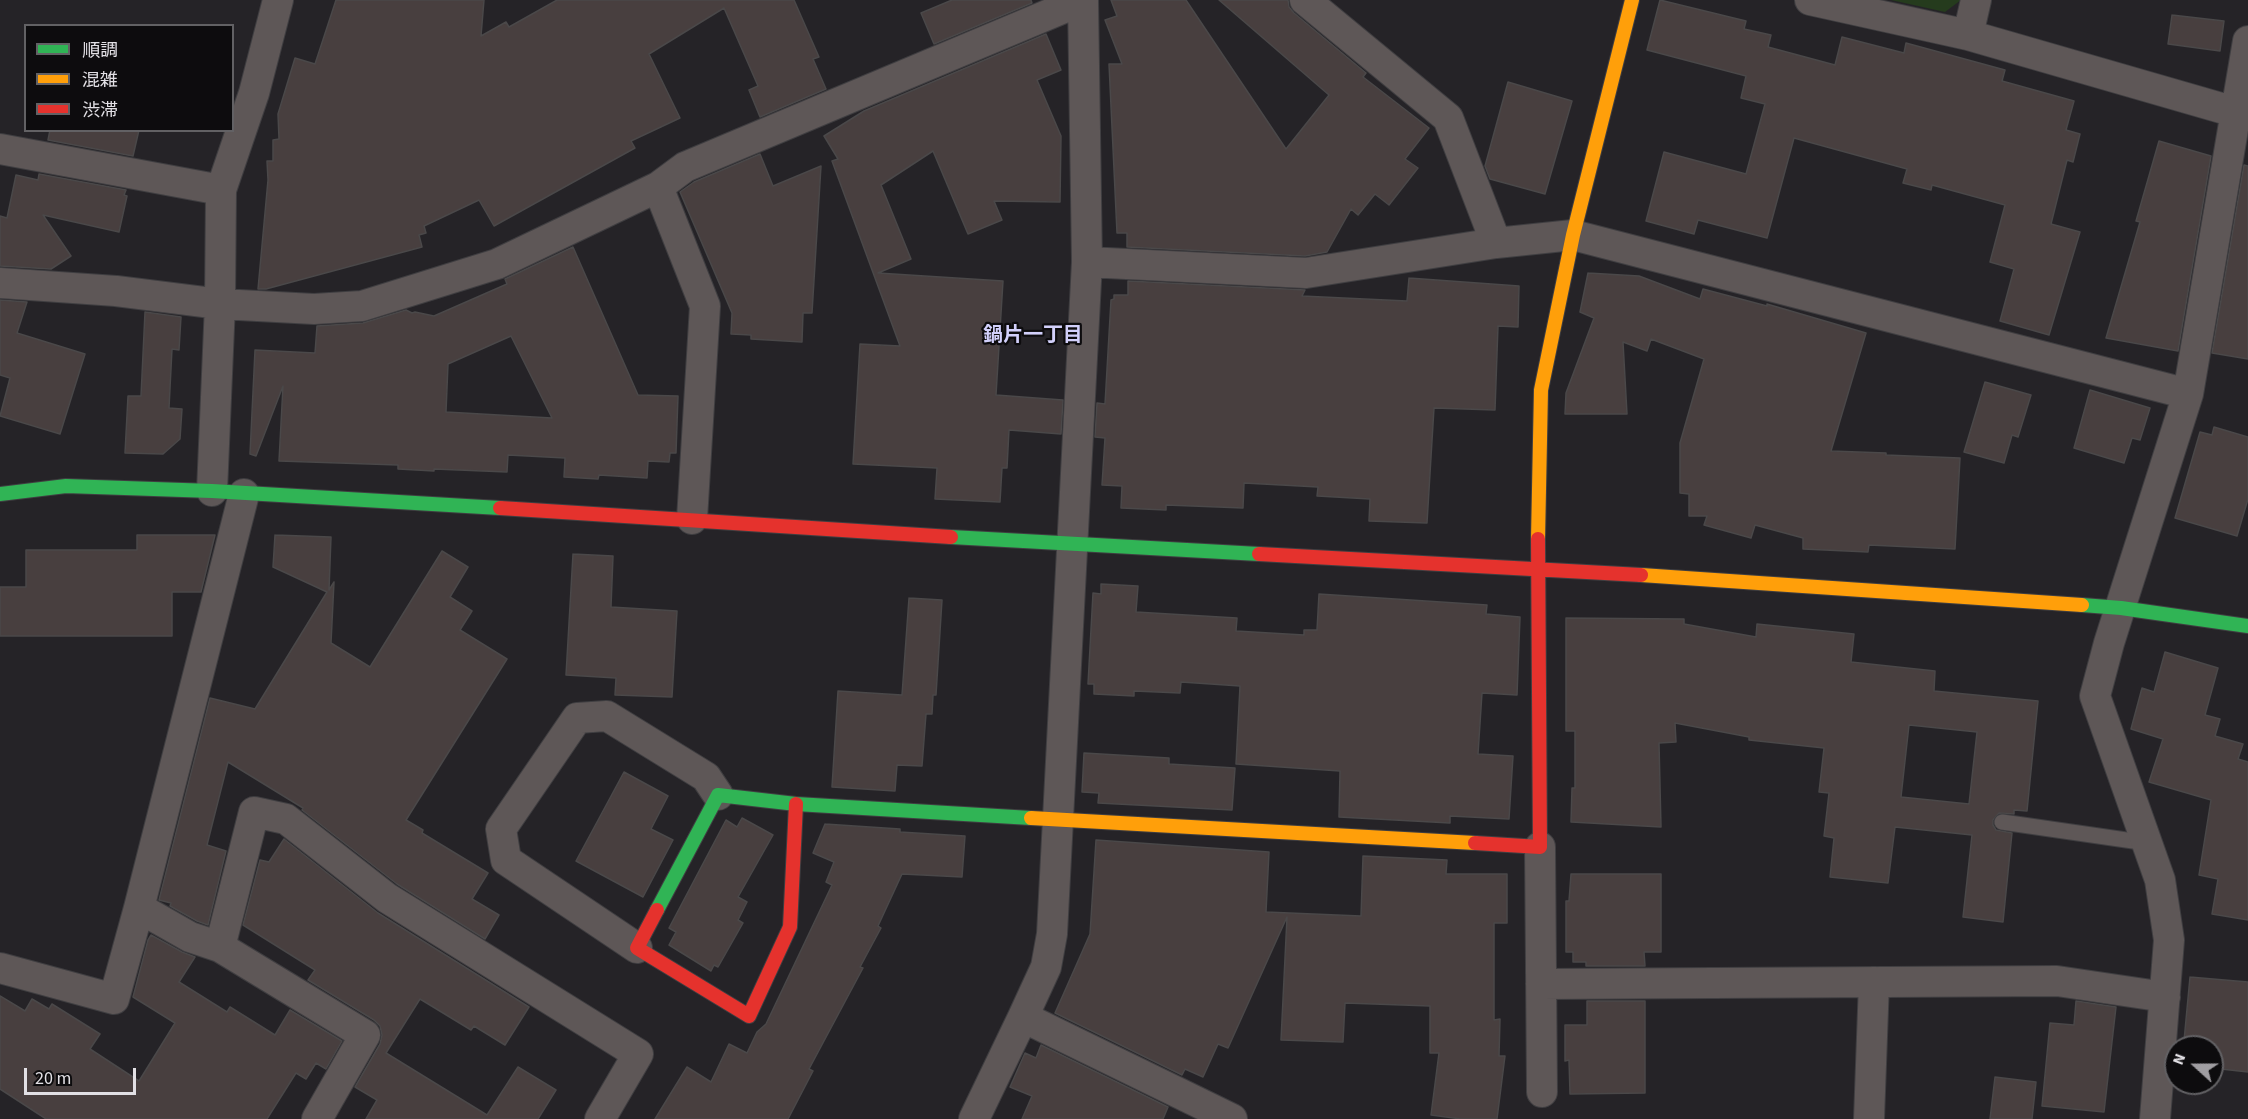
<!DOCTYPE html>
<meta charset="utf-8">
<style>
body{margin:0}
#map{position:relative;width:2248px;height:1119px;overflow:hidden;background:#252327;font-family:"Source Sans 3","Noto Sans JP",sans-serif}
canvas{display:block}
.legend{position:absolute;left:24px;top:24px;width:210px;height:108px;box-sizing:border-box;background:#0d0c0e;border:2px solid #626164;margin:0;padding:8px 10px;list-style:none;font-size:18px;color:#e2e0e5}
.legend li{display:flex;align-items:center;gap:12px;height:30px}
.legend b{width:30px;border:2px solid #626164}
.north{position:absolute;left:2164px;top:1035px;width:60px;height:60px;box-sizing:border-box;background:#0d0c0e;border:2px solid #626164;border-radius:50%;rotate:291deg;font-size:16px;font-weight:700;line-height:24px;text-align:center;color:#e2e0e5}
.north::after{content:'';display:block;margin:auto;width:21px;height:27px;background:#a09ea2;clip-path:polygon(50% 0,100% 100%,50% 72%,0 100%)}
.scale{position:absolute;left:24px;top:1068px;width:112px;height:27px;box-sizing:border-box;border:3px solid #e2e0e5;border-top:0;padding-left:8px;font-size:18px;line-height:21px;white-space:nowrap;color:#e2e0e5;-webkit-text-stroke:4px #0d0c0e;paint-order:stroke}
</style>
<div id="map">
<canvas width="2248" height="1119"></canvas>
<ul class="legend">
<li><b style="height:8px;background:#30b455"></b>順調</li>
<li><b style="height:8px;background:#ff9f0a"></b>混雑</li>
<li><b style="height:8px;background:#e5322d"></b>渋滞</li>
</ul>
<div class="north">N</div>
<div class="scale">20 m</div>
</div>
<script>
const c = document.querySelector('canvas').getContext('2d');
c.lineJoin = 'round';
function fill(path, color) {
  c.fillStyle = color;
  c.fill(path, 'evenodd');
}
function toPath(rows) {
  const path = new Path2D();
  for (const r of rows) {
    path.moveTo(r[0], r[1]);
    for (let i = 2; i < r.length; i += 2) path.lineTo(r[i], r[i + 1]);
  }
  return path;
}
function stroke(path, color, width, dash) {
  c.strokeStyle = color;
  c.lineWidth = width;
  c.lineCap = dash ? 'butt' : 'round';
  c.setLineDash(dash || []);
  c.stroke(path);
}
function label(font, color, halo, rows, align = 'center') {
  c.font = font + ' "Source Sans 3","Noto Sans JP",sans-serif';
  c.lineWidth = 4.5;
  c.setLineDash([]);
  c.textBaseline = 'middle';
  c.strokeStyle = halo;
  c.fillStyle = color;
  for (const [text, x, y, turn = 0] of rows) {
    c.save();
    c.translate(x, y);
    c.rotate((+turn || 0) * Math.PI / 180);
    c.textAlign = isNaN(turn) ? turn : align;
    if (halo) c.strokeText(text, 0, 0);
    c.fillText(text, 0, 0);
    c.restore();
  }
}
fill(toPath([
 [1891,0,1961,0,1945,12]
]), '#253b1d');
const building = toPath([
 [336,0,484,0,481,36,506,22,509,27,557,0,794,0,819,57,813,59,826,89,760,117,749,90,758,86,724,8,649,54,680,118,631,141,635,148,494,226,479,200,424,226,426,233,419,235,422,247,266,289,258,289,268,180,267,161,273,161,273,140,279,139,278,114,295,58,315,64,336,0],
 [952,0,1031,0,1032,3,934,44,921,13,952,0],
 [1111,0,1186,0,1286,149,1329,95,1219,0,1288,0,1289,7,1294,13,1366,73,1363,77,1429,128,1405,159,1418,168,1389,205,1375,194,1358,215,1351,209,1327,252,1305,256,1127,247,1127,233,1117,233,1109,64,1122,64,1105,20,1117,16,1111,0],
 [1660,0,1746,21,1744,29,1771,35,1768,47,1835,65,1842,37,1904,53,1906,43,2005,70,2002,81,2074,101,2066,130,2080,134,2073,162,2067,160,2051,224,2080,232,2049,335,2000,321,2014,269,1990,262,2005,205,1932,185,1931,190,1903,183,1907,169,1794,138,1767,238,1698,220,1694,234,1646,221,1664,152,1746,174,1765,104,1741,98,1746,76,1647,50,1660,0],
 [2172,15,2224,21,2220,51,2168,44,2172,15],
 [1046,34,1061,70,1037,80,1061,136,1060,202,994,201,1002,220,968,234,933,151,881,185,911,259,878,273,1003,281,996,395,1063,400,1061,434,1009,430,1007,468,1002,468,1000,502,935,499,937,468,853,464,860,344,900,346,832,161,838,159,824,136,864,111,1046,34],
 [1508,82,1572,101,1545,194,1490,179,1485,166,1508,82],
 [50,130,139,130,133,156,48,140,50,130],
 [2159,141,2211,156,2178,351,2106,338,2140,222,2136,221,2159,141],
 [760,154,773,186,821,166,812,313,803,313,802,342,751,339,751,335,731,334,732,313,680,192,694,182,760,154],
 [2244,165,2248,166,2248,359,2212,353,2244,165],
 [39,174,126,190,124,195,127,196,119,232,43,215,71,256,51,269,0,266,0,216,7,218,16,175,38,180,39,174],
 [573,247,638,395,678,396,676,453,670,453,669,462,648,461,647,478,599,475,598,479,564,477,565,458,508,455,507,472,434,469,434,471,398,469,398,465,279,461,283,386,256,456,250,454,255,350,315,353,317,326,363,323,406,310,412,313,415,312,434,316,507,284,505,279,573,247],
 [511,336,552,418,446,412,448,364,511,336],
 [1588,273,1639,276,1700,299,1703,289,1767,306,1767,304,1866,333,1831,451,1886,453,1886,455,1960,458,1955,549,1869,545,1868,552,1803,549,1803,538,1755,525,1751,538,1704,525,1707,516,1689,516,1689,494,1680,493,1680,443,1704,359,1651,339,1647,351,1623,342,1627,414,1565,414,1566,393,1594,318,1580,312,1588,273],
 [1409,278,1519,286,1518,327,1498,326,1495,410,1434,408,1427,523,1369,521,1370,499,1317,496,1318,487,1244,483,1243,508,1166,505,1166,510,1121,508,1122,486,1102,485,1105,438,1095,437,1097,403,1105,404,1111,300,1114,299,1114,295,1128,295,1128,281,1305,290,1302,296,1407,301,1409,278],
 [0,300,27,302,17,333,85,354,60,434,0,416,10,378,0,375,0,300],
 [145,312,181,317,179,350,172,349,169,408,182,409,180,439,163,454,125,453,128,396,141,396,145,312],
 [1985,382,2031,395,2018,437,2012,435,2004,463,1964,452,1985,382],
 [2090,390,2150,408,2140,440,2132,438,2124,463,2074,448,2090,390],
 [2214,427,2248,437,2248,499,2237,536,2175,518,2200,432,2212,435,2214,427],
 [137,535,215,535,201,592,172,592,172,636,0,636,0,587,26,587,26,550,137,550,137,535],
 [275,535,331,537,329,590,334,582,331,643,370,667,442,551,468,567,450,597,472,611,460,630,507,659,406,820,423,830,422,833,488,873,472,899,499,915,485,939,397,884,302,810,303,808,228,762,207,845,226,851,208,925,197,921,170,906,171,903,159,900,210,698,255,709,327,592,273,567,275,535],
 [573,554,613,556,611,607,677,611,672,697,615,695,616,678,566,675,573,554],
 [1101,584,1138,586,1136,612,1237,618,1236,631,1304,635,1304,630,1317,630,1319,594,1487,605,1486,614,1520,617,1517,695,1482,693,1478,754,1513,756,1509,819,1450,816,1450,823,1339,817,1340,771,1236,764,1240,686,1181,682,1180,693,1134,691,1134,696,1094,694,1094,684,1088,684,1093,593,1101,594,1101,584],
 [909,598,942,600,936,695,933,695,932,714,926,714,922,766,897,765,895,791,832,787,838,691,902,695,909,598],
 [1566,618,1684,619,1684,624,1756,637,1757,624,1854,634,1851,662,1935,671,1934,691,2038,701,2027,811,2014,810,2014,814,1999,813,1993,820,1993,825,1996,830,2012,833,2003,922,1963,917,1972,835,1895,827,1888,883,1830,877,1834,838,1824,836,1829,793,1819,792,1824,748,1749,740,1749,737,1675,723,1676,742,1659,743,1661,827,1571,822,1572,788,1575,788,1575,731,1566,731,1566,618],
 [1909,725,1977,732,1969,804,1901,797,1909,725],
 [2165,652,2218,668,2205,715,2220,719,2215,736,2243,744,2238,759,2248,762,2248,920,2212,914,2218,879,2199,875,2211,800,2149,782,2163,739,2131,729,2142,688,2154,692,2165,652],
 [1084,753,1169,758,1169,764,1235,768,1232,810,1098,803,1099,793,1082,792,1084,753],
 [624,772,668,796,651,829,673,840,643,897,576,861,624,772],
 [742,818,773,835,738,897,747,902,738,920,743,923,718,967,714,965,711,971,669,945,676,932,669,928,726,820,737,827,742,818],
 [825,824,900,829,900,832,965,836,962,877,902,874,878,926,881,928,860,967,863,968,809,1069,813,1071,788,1119,655,1119,687,1067,711,1082,729,1044,747,1053,757,1032,766,1024,832,885,826,882,834,862,813,853,825,824],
 [284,839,378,913,529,1007,505,1045,474,1026,471,1030,420,999,386,1053,487,1115,518,1067,556,1090,538,1119,366,1119,377,1100,355,1087,380,1044,382,1035,380,1026,374,1020,308,980,315,970,243,925,260,860,269,862,284,839],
 [1096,840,1269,852,1266,912,1361,916,1363,856,1447,860,1446,874,1507,874,1507,923,1494,923,1494,1020,1500,1019,1499,1056,1505,1056,1497,1119,1461,1119,1431,1115,1439,1053,1430,1053,1430,1006,1345,1003,1343,1042,1281,1040,1287,917,1228,1048,1218,1044,1203,1077,1185,1069,1182,1075,1055,1013,1090,934,1096,840],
 [1571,874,1661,874,1661,952,1644,952,1645,966,1586,966,1586,962,1573,962,1573,952,1566,952,1566,901,1569,901,1571,874],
 [151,935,182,952,195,957,179,982,227,1012,230,1007,275,1035,290,1010,342,1041,326,1069,316,1063,306,1079,296,1073,267,1119,46,1119,0,1089,0,996,25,1011,32,999,49,1009,52,1004,100,1034,90,1049,139,1081,175,1023,133,997,148,940,151,935],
 [2190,977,2248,982,2248,1072,2212,1068,2212,1047,2206,1047,2206,1043,2184,1041,2190,977],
 [1587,1001,1645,1001,1645,1093,1570,1094,1569,1060,1565,1061,1565,1025,1587,1025,1587,1001],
 [2076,1001,2116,1007,2104,1112,2042,1106,2050,1023,2074,1025,2076,1001],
 [1041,1045,1168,1107,1163,1119,1022,1119,1032,1096,1010,1087,1025,1053,1036,1058,1041,1045],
 [1995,1077,2036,1082,2032,1119,1990,1119,1995,1077]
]);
fill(building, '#483f3f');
stroke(building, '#4a4849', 1.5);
const lane = toPath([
 [2002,822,2147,843]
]);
const street = toPath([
 [1305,0,1448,118,1496,243],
 [1810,0,1968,35,2235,112,2248,113],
 [1968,35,1976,0],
 [0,149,221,190],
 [658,187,705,306,692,519],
 [1087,262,1306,273,1496,243,1573,235,2188,394],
 [0,283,116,291,220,304,314,309,362,306,497,264,658,187,685,167,1083,0],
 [212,491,220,304,221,190,254,93,278,0],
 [1540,847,1542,1092],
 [139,908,190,937,220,947],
 [637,948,506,860,501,829,577,718,607,716,706,777,718,795],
 [0,968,114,999,139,908,244,494],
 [1541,984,2057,981,2165,997],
 [1023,1017,1046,967,1052,934,1087,262,1083,0],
 [317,1119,365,1035,220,947,254,812,286,819,387,898,638,1054,600,1119],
 [974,1119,1023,1017,1232,1119],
 [1869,1119,1874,982],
 [2155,1119,2169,940,2160,880,2095,696,2109,643,2188,394,2248,41]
]);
const fast = toPath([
 [0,494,66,486,212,491,500,508],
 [951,537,1259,554],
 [2082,605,2121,608,2248,626],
 [657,910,718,795,796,804,1031,818]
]);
const slow = toPath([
 [1538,539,1541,390,1573,235,1632,0],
 [1641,575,2082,605],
 [1031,818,1475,843]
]);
const jam = toPath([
 [500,508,951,537],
 [1259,554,1641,575],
 [1475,843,1540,847,1538,539],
 [657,910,637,948,749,1016,790,927,796,804]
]);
stroke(lane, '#3f3e41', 17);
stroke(street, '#3f3e41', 32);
stroke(fast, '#3f3e41', 16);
stroke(slow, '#3f3e41', 16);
stroke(jam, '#3f3e41', 16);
stroke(lane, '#5e5757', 15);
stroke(street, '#5e5757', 30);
stroke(fast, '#30b455', 14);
stroke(slow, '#ff9f0a', 14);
stroke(jam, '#e5322d', 14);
label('bold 20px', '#d2d0fb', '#0d0c0e', [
 ["鍋片一丁目",1033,337]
]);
</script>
